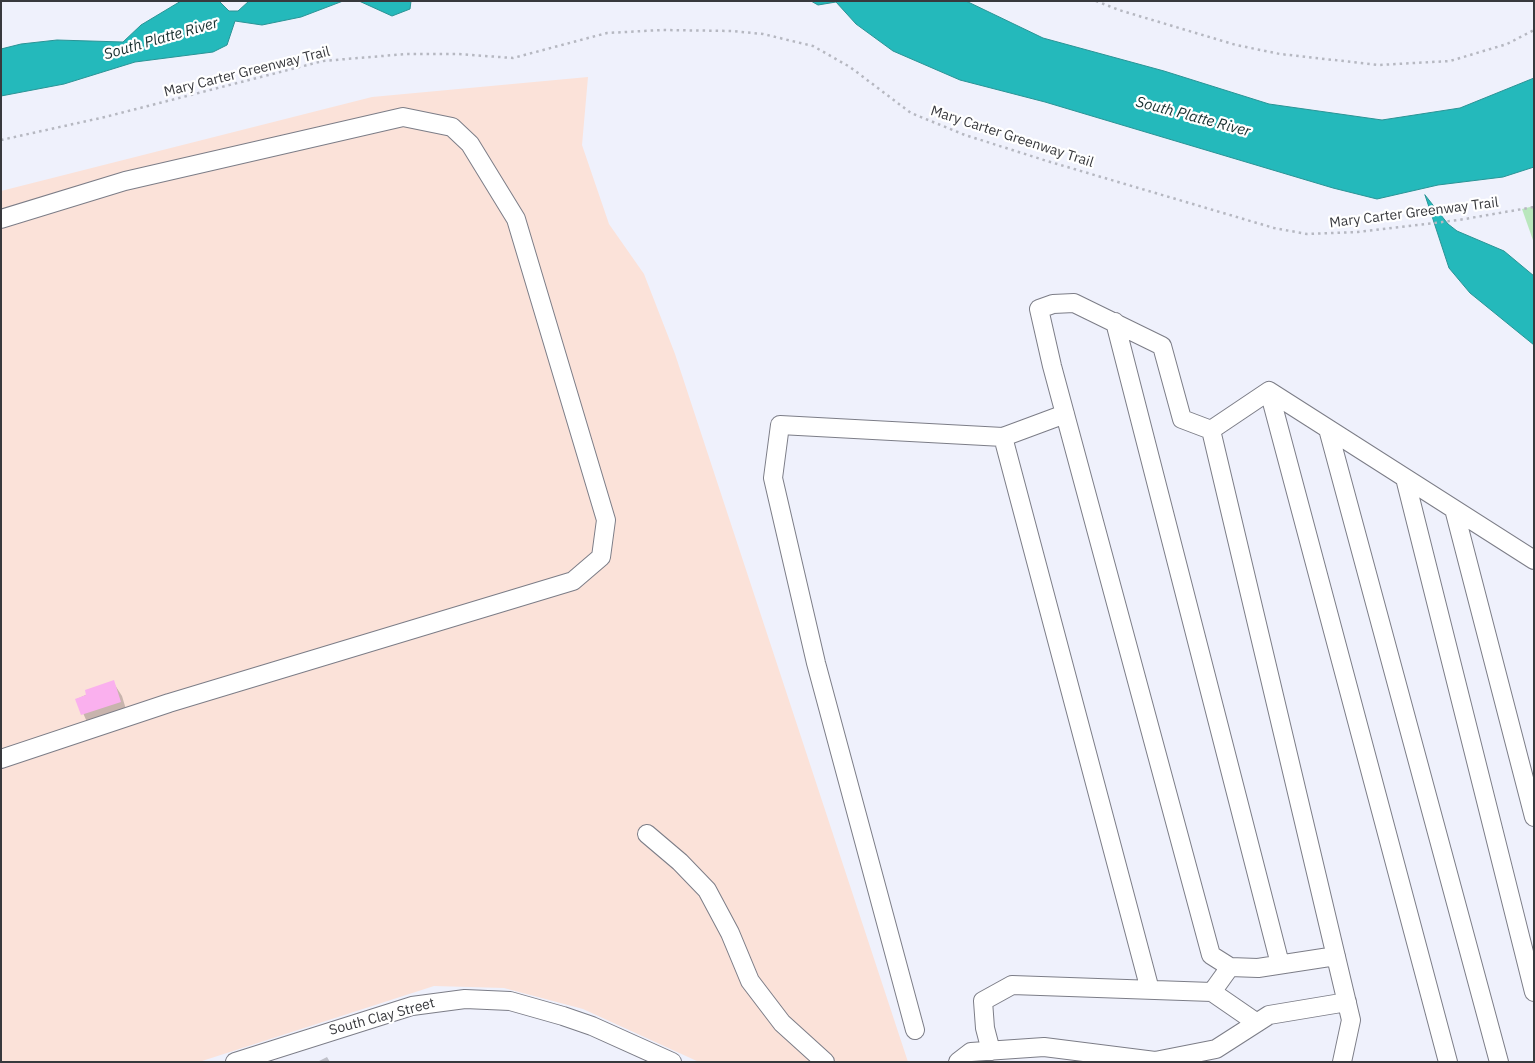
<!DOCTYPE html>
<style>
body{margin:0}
#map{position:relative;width:1535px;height:1063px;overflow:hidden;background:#eff1fc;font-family:"IBM Plex Sans",sans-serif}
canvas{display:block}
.frame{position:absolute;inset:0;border:2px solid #38393d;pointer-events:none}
</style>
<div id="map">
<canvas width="1535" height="1063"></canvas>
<div class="frame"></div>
</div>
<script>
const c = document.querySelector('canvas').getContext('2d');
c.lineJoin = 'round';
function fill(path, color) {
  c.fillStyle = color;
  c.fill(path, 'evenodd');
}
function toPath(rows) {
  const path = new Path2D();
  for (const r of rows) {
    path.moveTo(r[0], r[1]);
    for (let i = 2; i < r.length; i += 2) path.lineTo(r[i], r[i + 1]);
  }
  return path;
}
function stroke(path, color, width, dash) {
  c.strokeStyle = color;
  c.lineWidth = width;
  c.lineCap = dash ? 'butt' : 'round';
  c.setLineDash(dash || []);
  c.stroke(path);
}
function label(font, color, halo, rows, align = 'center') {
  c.font = font + ' "IBM Plex Sans",sans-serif';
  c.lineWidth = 4.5;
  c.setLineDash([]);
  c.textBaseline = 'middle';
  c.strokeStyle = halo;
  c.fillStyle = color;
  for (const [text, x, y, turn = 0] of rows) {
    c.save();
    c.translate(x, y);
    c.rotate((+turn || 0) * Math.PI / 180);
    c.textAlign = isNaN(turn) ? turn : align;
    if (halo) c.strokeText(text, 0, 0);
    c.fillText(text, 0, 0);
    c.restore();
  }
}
fill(toPath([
 [588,77,582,145,609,224,644,274,675,354,908,1062,699,1062,583,1009,504,988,434,986,199,1062,1,1062,1,191,372,97]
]), '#fbe2d9');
fill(toPath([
 [1534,206,1534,243,1522,209]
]), '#b9e7bd');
const water = toPath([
 [181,1,219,1,229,11,238,11,249,1,343,1,301,17,262,25,235,21,227,45,213,52,135,62,64,84,1,96,1,49,21,44,57,40,123,42,141,25,181,1],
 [359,1,411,1,410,9,392,16,359,1],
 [811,1,966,1,1043,38,1164,71,1269,104,1382,120,1460,108,1534,78,1534,167,1503,177,1438,185,1377,199,1333,188,1045,102,960,80,893,51,856,24,836,2,818,5,811,1],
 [1425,195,1448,224,1457,231,1504,251,1534,276,1534,345,1470,293,1449,268,1425,195]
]);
fill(water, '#24b9bb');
stroke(water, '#2a9395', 1);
fill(toPath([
 [113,682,122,696,128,716,90,729,77,699],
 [327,1057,330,1062,317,1062]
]), '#0003');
fill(toPath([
 [114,680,121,702,81,715,75,699,86,695,85,690]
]), '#fab0ee');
const minor = toPath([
 [1,219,125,181,403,117,452,127,470,144,516,219,606,520,601,557,573,581,169,703,1,759],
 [1115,322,1280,964],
 [1269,391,1448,1062],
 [1328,429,1499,1062],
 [1211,430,1351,1020,1342,1062],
 [1003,437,1150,990],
 [1405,478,1534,992],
 [1454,509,1534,817],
 [647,834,680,862,707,890,730,933,750,981,782,1023,825,1062],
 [1336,956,1258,968,1230,967,1211,955,1052,366,1039,309,1053,304,1074,303,1162,346,1182,419,1211,430,1269,391,1534,560],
 [1212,992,1230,967],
 [915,1030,816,663,773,478,780,425,1003,437,1065,414],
 [991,1051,985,1028,983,1001,1012,985,1212,992,1257,1023],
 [235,1062,412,1006,465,999,510,1001,563,1016,592,1026,672,1062],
 [958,1062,971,1052,1044,1047,1155,1061,1216,1049,1269,1015,1347,1002]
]);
stroke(minor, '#7c7d87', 20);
stroke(toPath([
 [1096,1,1119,10,1236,45,1280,54,1379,65,1450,61,1507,44,1534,30],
 [1,140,105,117,323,61,406,54,458,54,513,58,607,33,662,30,732,31,763,34,813,46,850,67,911,113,965,135,1047,161,1274,228,1307,234,1358,232,1459,220,1534,207]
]), '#b6b8c1', 2.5, [2.5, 4]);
stroke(minor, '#fff', 18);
label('14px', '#38393d', '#fff', [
 ["Mary Carter Greenway Trail",247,72,-14],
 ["Mary Carter Greenway Trail",1012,137,18],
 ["Mary Carter Greenway Trail",1414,213,-7],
 ["South Clay Street",382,1017,-15]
]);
label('italic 15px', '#182f2f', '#fff', [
 ["South Platte River",161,39,-16],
 ["South Platte River",1193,117,15]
]);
</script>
